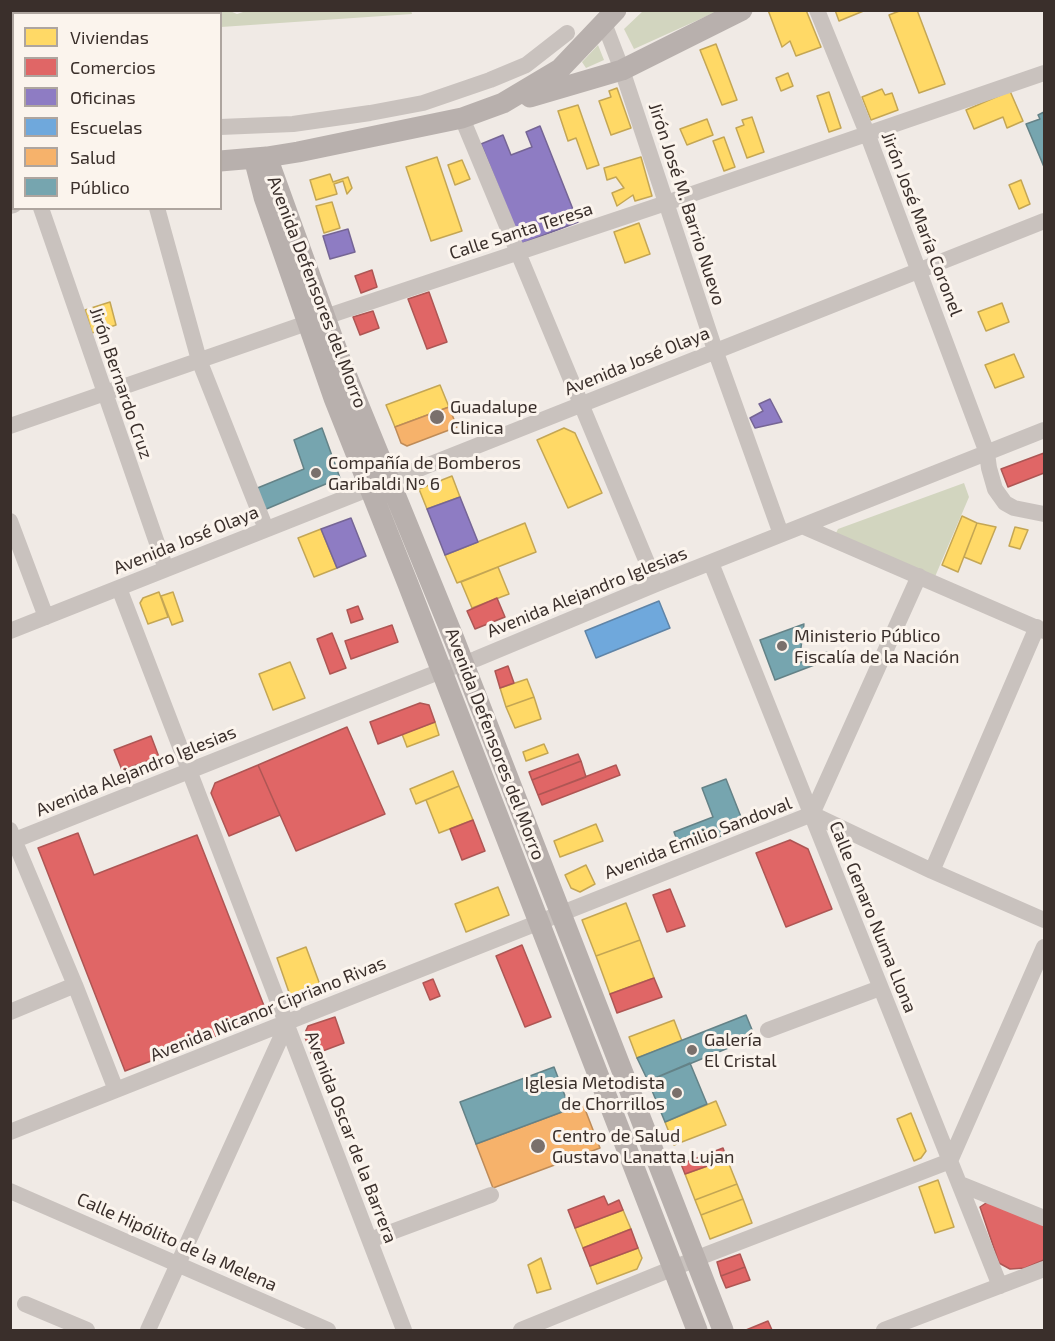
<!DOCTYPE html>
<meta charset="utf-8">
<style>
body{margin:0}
#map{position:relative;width:1055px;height:1341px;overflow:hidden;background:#f0eae5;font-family:"Exo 2",sans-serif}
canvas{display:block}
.frame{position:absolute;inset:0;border:12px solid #3a2f2b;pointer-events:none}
.legend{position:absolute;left:12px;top:12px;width:210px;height:198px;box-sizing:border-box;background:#fbf4ed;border:2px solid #aea59f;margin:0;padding:8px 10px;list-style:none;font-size:18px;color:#3a2f2b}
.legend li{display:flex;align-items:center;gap:12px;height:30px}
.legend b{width:30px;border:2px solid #aea59f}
</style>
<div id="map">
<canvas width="1055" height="1341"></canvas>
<div class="frame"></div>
<ul class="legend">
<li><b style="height:16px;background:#ffd966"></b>Viviendas</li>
<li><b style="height:16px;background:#e06666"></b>Comercios</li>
<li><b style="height:16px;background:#8e7cc3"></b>Oficinas</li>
<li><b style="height:16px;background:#6fa8dc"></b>Escuelas</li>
<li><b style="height:16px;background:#f6b26b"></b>Salud</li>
<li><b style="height:16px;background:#76a5af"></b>Público</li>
</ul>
</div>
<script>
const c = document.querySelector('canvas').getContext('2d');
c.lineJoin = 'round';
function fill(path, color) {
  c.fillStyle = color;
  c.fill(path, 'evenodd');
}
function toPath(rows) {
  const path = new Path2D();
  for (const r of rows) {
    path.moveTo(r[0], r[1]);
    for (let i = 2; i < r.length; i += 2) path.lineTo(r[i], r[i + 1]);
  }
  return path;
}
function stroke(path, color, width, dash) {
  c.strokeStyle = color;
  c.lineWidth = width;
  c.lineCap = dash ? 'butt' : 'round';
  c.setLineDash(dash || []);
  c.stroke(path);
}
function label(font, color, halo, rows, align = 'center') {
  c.font = font + ' "Exo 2",sans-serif';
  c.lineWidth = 6;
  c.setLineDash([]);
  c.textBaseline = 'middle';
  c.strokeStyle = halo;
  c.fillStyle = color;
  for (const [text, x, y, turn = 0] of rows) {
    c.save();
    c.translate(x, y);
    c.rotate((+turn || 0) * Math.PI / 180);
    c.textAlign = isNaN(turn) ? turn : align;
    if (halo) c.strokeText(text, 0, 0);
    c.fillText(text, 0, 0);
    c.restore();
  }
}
fill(toPath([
 [214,11,230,11,237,14,249,10,411,10,412,14,221,27,220,14,200,13],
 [643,11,718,11,634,49,624,29],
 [598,45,604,60,586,68,582,62],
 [964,483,969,497,934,579,836,533,838,529]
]), '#d2d5bf');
const homes = toPath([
 [768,10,806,10,821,47,796,56,790,41,782,47,768,10],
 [835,10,866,10,839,21,835,10],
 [902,10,917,10,945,84,919,93,889,15,902,10],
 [716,44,737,100,722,105,700,50,716,44],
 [788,73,793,86,781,91,776,78,788,73],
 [617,88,631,128,611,135,599,101,611,97,609,91,617,88],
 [882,89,885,95,892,93,898,110,871,120,862,97,882,89],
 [1010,91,1023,121,1007,128,1003,117,974,129,966,110,1010,91],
 [829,92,841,128,829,132,817,96,829,92],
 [578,105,599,165,587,169,576,138,568,141,558,111,578,105],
 [752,117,764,152,747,158,736,128,744,125,742,120,752,117],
 [707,119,713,135,687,145,680,129,707,119],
 [724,137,735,167,724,171,713,141,724,137],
 [437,157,462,231,431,241,406,167,437,157],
 [641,157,652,196,635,201,633,195,617,206,612,193,624,188,616,177,607,180,604,168,641,157],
 [462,160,470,179,455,185,448,165,462,160],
 [330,174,333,182,348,177,352,188,347,194,343,181,334,184,337,194,316,200,310,180,330,174],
 [1021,180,1030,204,1019,209,1009,185,1021,180],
 [332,202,340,228,324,233,316,206,332,202],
 [639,223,650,254,625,263,614,232,639,223],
 [110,302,116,325,92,333,85,310,110,302],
 [1002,303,1009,322,986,331,978,312,1002,303],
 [1014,354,1024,377,995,388,985,365,1014,354],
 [440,385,449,407,395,427,386,405,440,385],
 [564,428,575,433,602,493,568,508,537,440,564,428],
 [452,476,460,497,427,509,419,489,452,476],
 [962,516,977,523,958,572,942,565,962,516],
 [525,523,536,552,457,583,445,555,525,523],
 [977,523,996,527,981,564,964,557,977,523],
 [1015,527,1028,530,1020,549,1009,546,1015,527],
 [321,529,337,568,314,577,298,538,321,529],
 [498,567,509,594,472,608,461,582,498,567],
 [159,592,168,617,148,624,140,603,143,598,159,592],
 [173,592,183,621,172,625,161,596,173,592],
 [290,662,305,698,273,710,259,674,290,662],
 [527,679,534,697,506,707,500,688,527,679],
 [534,697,541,719,515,728,506,707,534,697],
 [435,722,439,735,407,747,402,734,435,722],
 [544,744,548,753,526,761,523,752,544,744],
 [453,771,459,786,416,804,410,789,453,771],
 [459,786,473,820,439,833,426,800,459,786],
 [596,824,603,841,560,857,554,841,596,824],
 [586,865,595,884,580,892,571,888,565,875,586,865],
 [498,887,509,915,466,932,455,904,498,887],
 [626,903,640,940,596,956,582,920,626,903],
 [640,940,654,978,610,994,596,956,640,940],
 [306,947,323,993,298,1002,291,998,277,958,306,947],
 [674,1020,682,1041,637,1058,629,1037,674,1020],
 [716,1101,726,1125,674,1145,665,1122,716,1101],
 [911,1113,926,1151,921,1158,914,1161,897,1119,911,1113],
 [727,1159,737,1184,695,1200,685,1174,727,1159],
 [938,1180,954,1227,935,1233,919,1187,938,1180],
 [737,1184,743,1199,701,1215,695,1200,737,1184],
 [743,1199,752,1223,710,1239,701,1215,743,1199],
 [623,1210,631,1229,583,1248,575,1228,623,1210],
 [638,1248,642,1258,637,1269,597,1284,590,1266,638,1248],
 [541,1258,551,1289,537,1293,528,1265,541,1258]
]);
fill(homes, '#ffd966');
stroke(homes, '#c4a654', 1.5);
const shops = toPath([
 [372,270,377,287,361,293,355,276,372,270],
 [429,292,447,342,427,349,408,299,429,292],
 [373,311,379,328,360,335,353,317,373,311],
 [1044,453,1044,473,1008,487,1001,469,1044,453],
 [497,598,505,617,475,629,467,611,497,598],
 [358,606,363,619,351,623,347,610,358,606],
 [392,625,398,642,351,659,345,641,392,625],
 [332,633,346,668,330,674,317,639,332,633],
 [508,666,514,683,500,688,495,671,508,666],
 [420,703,429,705,435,722,378,744,370,722,420,703],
 [347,727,385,814,296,851,258,765,347,727],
 [151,736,159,757,122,770,114,750,151,736],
 [578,754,581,761,532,780,529,772,578,754],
 [581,761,586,777,538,795,532,780,581,761],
 [258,765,280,815,229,836,211,793,215,783,258,765],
 [616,765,620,775,542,805,538,795,616,765],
 [473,820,485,851,462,860,450,829,473,820],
 [78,833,94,875,197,835,268,1016,125,1071,38,848,78,833],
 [790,840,808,849,832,909,786,927,756,853,790,840],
 [670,889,685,926,667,932,653,895,670,889],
 [522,945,551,1017,525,1027,496,956,522,945],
 [654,978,662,997,617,1013,610,994,654,978],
 [433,979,440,996,430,1000,423,983,433,979],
 [335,1017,344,1043,312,1055,304,1035,308,1026,335,1017],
 [723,1148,727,1159,685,1174,681,1164,723,1148],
 [604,1196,608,1205,619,1200,623,1210,575,1228,568,1210,604,1196],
 [989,1201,1044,1223,1044,1260,1025,1268,1010,1269,999,1263,980,1207,989,1201],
 [631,1229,638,1248,590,1266,583,1248,631,1229],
 [740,1254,745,1267,721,1276,717,1262,740,1254],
 [745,1267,750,1280,726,1288,721,1276,745,1267],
 [768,1321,772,1330,746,1330,768,1321]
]);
fill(shops, '#e06666');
stroke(shops, '#ae5654', 1.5);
const offices = toPath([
 [540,126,578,222,521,244,481,144,503,135,511,155,532,147,526,132,540,126],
 [348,229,355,252,330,259,323,236,348,229],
 [770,399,782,422,755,428,750,418,763,411,759,404,770,399],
 [460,497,478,542,445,555,427,509,460,497],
 [351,518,366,556,337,568,321,529,351,518]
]);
fill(offices, '#8e7cc3');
stroke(offices, '#756595', 1.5);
const schools = toPath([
 [659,601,670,628,596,658,585,631,659,601]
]);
fill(schools, '#6fa8dc');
stroke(schools, '#5f84a7', 1.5);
const health = toPath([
 [449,407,457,427,407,446,401,443,395,427,449,407],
 [583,1104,600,1148,493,1188,476,1144,583,1104]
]);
fill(health, '#f6b26b');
stroke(health, '#be8b58', 1.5);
const public = toPath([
 [1044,112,1044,167,1026,124,1040,119,1038,115,1044,112],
 [322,428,340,478,264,510,255,489,304,469,294,440,322,428],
 [804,624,799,663,827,652,830,659,775,680,760,640,804,624],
 [726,779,745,827,681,851,674,832,713,817,702,788,726,779],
 [746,1015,755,1037,648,1081,637,1058,746,1015],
 [690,1063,707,1104,665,1122,648,1081,690,1063],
 [554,1067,570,1109,476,1144,460,1102,554,1067]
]);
fill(public, '#76a5af');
stroke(public, '#648287', 1.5);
stroke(toPath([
 [817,10,867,133,987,453,989,468,995,489,1005,503,1014,508,1044,514],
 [604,23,622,70,715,350,781,534],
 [462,118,656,584],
 [10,127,14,127],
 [220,127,293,124,370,113,423,103,490,80,526,65,567,33],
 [10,206,14,205],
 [41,208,166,569],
 [157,208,199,360,266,529],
 [10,426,307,323,666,203,1044,73],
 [10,521,46,617],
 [802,526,1044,631],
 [711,563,1000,1286],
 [119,588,404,1330],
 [10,631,1044,221],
 [812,814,919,576],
 [10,830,75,985,116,1090],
 [10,842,441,671,476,659,656,584,1044,430],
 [932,871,1037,627],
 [10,1012,75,985],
 [768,1030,880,988],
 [10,1132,812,814,932,871,1044,920],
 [960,1184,1044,1218],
 [10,1191,328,1330],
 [370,1240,491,1195],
 [25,1304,87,1330],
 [148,1330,287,1024],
 [521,1330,708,1254,950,1161,1044,947],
 [884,1330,1044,1269]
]), '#c9c2be', 16);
stroke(toPath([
 [85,14,106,10],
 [10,21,14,20],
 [530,97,622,70,742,10],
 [267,157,343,367,454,639,723,1330],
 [220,161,267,157,298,152,462,118,503,103,560,69,616,10],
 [255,162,264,197,334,398,408,584,697,1330],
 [10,166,14,166]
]), '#b8b0ad', 21);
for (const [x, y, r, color] of [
 [437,417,8,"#7a706c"],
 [316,473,6,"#7a706c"],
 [782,646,6,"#7a706c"],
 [692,1050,6,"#7a706c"],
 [677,1093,6,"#7a706c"],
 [538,1146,8,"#7a706c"]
]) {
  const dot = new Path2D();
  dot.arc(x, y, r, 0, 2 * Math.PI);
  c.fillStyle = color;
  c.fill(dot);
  stroke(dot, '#fbf4ed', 2);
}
label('18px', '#3a2f2b', '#fbf4ed', [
 ["Jirón José M. Barrio Nuevo",687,204,72],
 ["Jirón José María Coronel",922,224,69],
 ["Calle Santa Teresa",521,231,-18],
 ["Avenida Defensores del Morro",317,292,69],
 ["Avenida José Olaya",637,361,-22],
 ["Jirón Bernardo Cruz",121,383,71],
 ["Avenida José Olaya",186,540,-22],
 ["Avenida Alejandro Iglesias",587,592,-22],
 ["Avenida Defensores del Morro",495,744,69],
 ["Avenida Alejandro Iglesias",136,771,-22],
 ["Avenida Emilio Sandoval",698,838,-21],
 ["Calle Genaro Numa Llona",873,917,68],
 ["Avenida Nicanor Cipriano Rivas",268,1009,-22],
 ["Avenida Oscar de la Barrera",351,1137,69],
 ["Calle Hipólito de la Melena",177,1242,24]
]);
label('18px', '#3a2f2b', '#fbf4ed', [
 ["Guadalupe",450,407],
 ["Clinica",450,428],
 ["Compañía de Bomberos",328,463],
 ["Garibaldi Nº 6",328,484],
 ["Ministerio Público",794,636],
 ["Fiscalía de la Nación",794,657],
 ["Galería",704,1040],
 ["El Cristal",704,1061],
 ["Iglesia Metodista",665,1083,"right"],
 ["de Chorrillos",665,1104,"right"],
 ["Centro de Salud",552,1136],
 ["Gustavo Lanatta Lujan",552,1157]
], 'left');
</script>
